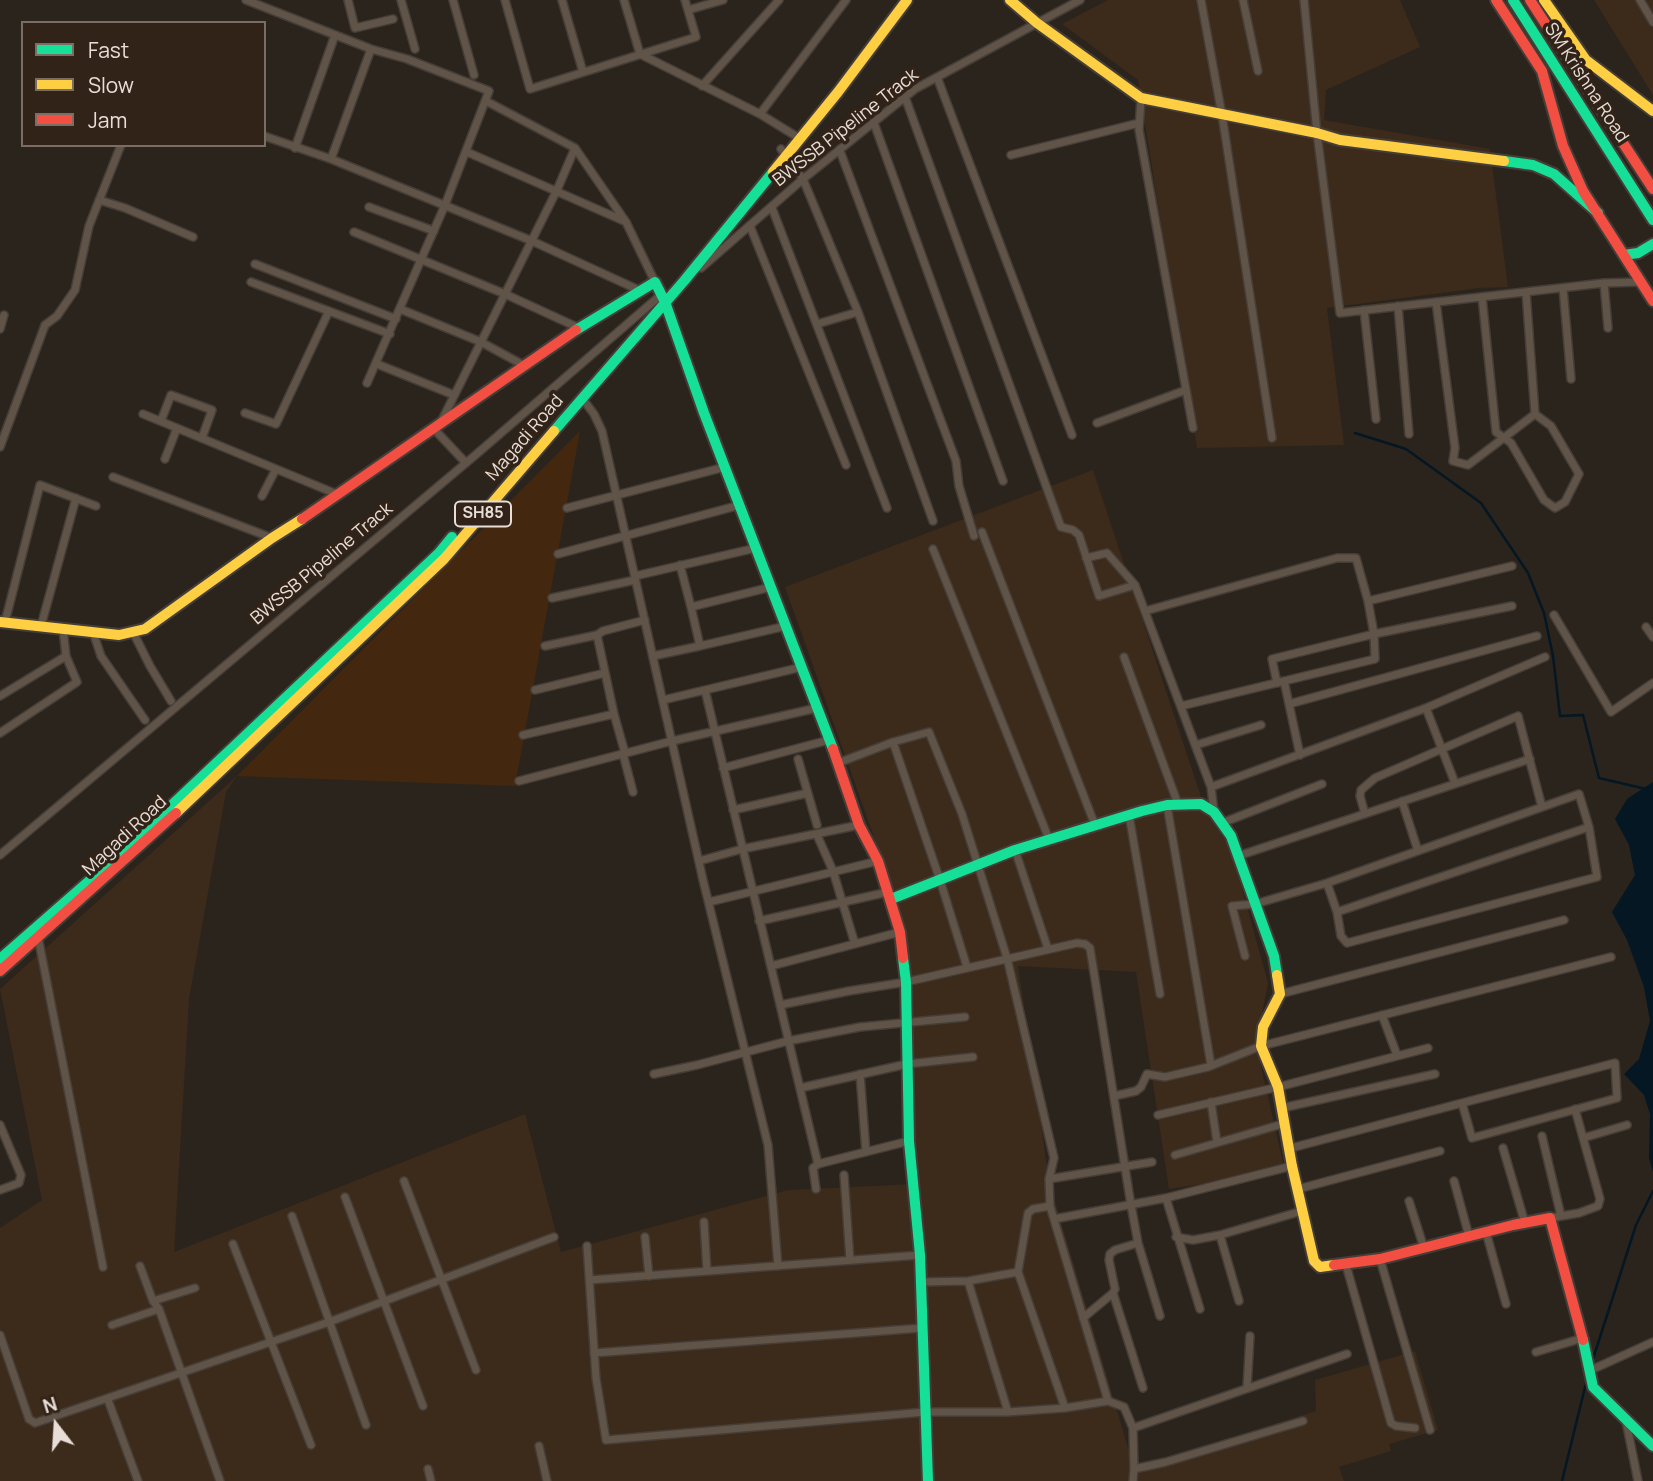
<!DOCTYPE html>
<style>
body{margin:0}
#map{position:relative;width:1653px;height:1481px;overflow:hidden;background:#2b241d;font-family:Manrope,sans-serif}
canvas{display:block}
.legend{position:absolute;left:21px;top:21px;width:245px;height:126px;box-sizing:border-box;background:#312317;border:2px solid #7a6e64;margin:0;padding:9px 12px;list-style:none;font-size:21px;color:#e8ded7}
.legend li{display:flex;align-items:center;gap:14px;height:35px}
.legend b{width:35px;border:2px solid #7a6e64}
.north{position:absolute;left:21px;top:1390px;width:70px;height:70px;-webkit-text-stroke:5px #312317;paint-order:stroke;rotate:343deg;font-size:19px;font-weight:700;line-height:28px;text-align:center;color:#e8ded7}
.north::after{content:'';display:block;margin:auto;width:24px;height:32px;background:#e8ded7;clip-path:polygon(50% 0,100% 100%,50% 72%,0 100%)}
</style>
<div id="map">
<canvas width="1653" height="1481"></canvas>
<ul class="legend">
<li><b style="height:9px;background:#16e098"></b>Fast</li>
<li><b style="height:9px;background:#ffcf43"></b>Slow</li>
<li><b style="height:9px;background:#f24e42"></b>Jam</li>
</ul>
<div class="north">N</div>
</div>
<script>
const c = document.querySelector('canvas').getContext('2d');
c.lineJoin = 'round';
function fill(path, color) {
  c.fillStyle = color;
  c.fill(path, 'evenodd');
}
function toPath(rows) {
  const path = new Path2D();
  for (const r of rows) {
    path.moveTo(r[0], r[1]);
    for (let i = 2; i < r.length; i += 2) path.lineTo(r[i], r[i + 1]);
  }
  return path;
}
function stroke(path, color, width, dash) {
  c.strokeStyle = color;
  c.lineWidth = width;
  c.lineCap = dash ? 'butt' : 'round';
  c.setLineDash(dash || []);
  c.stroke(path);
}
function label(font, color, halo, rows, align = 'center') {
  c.font = font + ' Manrope,sans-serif';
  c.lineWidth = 7;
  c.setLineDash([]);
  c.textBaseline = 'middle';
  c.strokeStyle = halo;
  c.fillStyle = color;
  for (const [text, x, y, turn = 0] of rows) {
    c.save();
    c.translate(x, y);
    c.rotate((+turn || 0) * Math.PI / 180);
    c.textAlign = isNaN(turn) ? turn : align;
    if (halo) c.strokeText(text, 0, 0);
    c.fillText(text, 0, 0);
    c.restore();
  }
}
fill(toPath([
 [1108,0,1400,0,1420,47,1326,90,1324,120,1490,149,1508,287,1480,288,1327,308,1344,445,1197,448,1138,80,1062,24],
 [1594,0,1653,0,1653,95],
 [1093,470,1206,812,1231,849,1268,983,1256,1045,1285,1171,1169,1189,1136,972,1018,966,1049,1181,1134,1468,1316,1411,1315,1380,1415,1351,1438,1430,1389,1444,1391,1451,1339,1467,1344,1481,0,1481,0,1228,42,1200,0,989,237,776,226,792,189,999,174,1252,525,1114,561,1252,788,1190,915,1184,906,927,785,587]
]), '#3c2a1a');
fill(toPath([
 [580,431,515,786,237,776]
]), '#43280f');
fill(toPath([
 [1653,782,1653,1172,1649,1158,1650,1114,1644,1095,1624,1074,1639,1059,1650,1021,1644,987,1627,940,1612,912,1635,875,1629,845,1615,819,1627,799]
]), '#041722');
stroke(toPath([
 [1355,433,1406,449,1481,503,1528,573,1544,613,1553,656,1560,716,1583,715,1599,778,1646,789],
 [1593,1359,1636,1225,1653,1191],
 [1562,1481,1588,1375]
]), '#041722', 2.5);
const street = toPath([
 [246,0,371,49,407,59,489,91,445,205,367,383],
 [348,0,355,28,393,19],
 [401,0,415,49],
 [453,0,474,75],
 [505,0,530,89,696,37,685,0],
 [562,0,583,72],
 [624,0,640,54,760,114,799,138],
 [1201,0,1222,115,1272,438],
 [1243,0,1258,71],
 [1304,0,1317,133,1340,313,1604,283,1641,282],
 [1640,0,1653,22],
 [688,10,723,0],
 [937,77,1072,435],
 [702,86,779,0],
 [905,97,1061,527,1073,530,1079,535,1099,596,1135,585],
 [1141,98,1139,130,1193,428],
 [486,101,575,148,626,222,655,282],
 [760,114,846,0],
 [874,123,1003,481],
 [264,136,331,159,532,241,641,291],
 [295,148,335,35],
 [781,149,803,179,858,312,933,521],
 [840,151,956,461,959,486,974,536],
 [467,152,624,221],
 [1011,155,1139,123],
 [331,159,371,49],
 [99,200,125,208,193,237],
 [369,207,434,231],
 [772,208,887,508],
 [750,226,846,465],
 [354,232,505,294,579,328],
 [255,264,396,319],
 [701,268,803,179,915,89,1080,0],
 [251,282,390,334],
 [1604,283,1608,328],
 [1563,288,1571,379],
 [1482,297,1496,432,1511,443,1544,500,1555,508,1565,502,1579,474,1551,426,1535,414,1526,292],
 [1436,302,1455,448,1453,461,1468,465,1535,414],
 [1398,306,1409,434],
 [400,309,481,342,525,366],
 [1364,310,1376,419],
 [817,324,858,312],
 [0,329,4,315],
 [377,364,454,395],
 [582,398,594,414,602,431,703,880,768,1145,778,1266],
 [245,413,276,424,329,311],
 [143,414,339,495],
 [161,421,171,395,212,410,202,438],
 [1097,423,1186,390],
 [440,424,557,190,575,148],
 [434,429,466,463],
 [0,447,45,325,57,316,75,290,89,226,121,145],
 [165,459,177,428],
 [113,477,272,538],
 [262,496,276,469],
 [567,508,725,467],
 [982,532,1095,825],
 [933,549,1049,839],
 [558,554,740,505],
 [1086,558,1107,553,1135,585,1211,787,1214,812],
 [680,565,691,607],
 [635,576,756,548],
 [771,587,691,607,700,646,786,626],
 [552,598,635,580],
 [1368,601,1512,566],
 [1145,611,1337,558,1356,558,1368,601,1374,634,1272,659,1277,683],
 [1554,615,1611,712,1653,683],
 [5,622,40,485,96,506],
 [41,626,76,498],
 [1646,627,1653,637],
 [93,632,101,656,145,720],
 [133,632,150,666,171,701],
 [545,646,597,635],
 [653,656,700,646],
 [1124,657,1178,804],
 [1284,681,1300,755],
 [535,690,605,673],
 [705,690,818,1164,813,1168,816,1189],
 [0,696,66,656],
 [663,700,802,667],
 [1289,704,1537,636],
 [1181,706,1375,659,1374,634,1512,606],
 [1426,708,1455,783],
 [0,733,77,682,66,656,63,629],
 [523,735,614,714],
 [893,742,940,880,967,967],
 [1196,745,1261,725],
 [625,753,614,714,597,635,603,631,645,620],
 [623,754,633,792],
 [798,759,817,825],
 [838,763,893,742,929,732,962,814,1007,958,1054,1158,1049,1179,1050,1206,1033,1209,1028,1213,1018,1272],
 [723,768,829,740],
 [519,781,672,741,817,708],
 [1211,787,1426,708,1545,657],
 [1402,801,1418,851],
 [1167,805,1211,1065],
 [733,810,808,793],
 [1365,814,1360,796,1361,790,1375,778,1518,716,1542,807],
 [1129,815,1160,994],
 [1222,823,1322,784],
 [817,835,833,871,855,944],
 [1015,850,1048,949],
 [0,855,479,452,662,294],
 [1238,856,1530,759],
 [699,861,742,849,859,825],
 [709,902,878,861],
 [1337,912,1589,827],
 [759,921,888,892],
 [38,937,103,1267],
 [1245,956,1232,906,1255,904,1327,883,1579,794,1589,827,1597,877,1347,943,1341,936,1337,912,1327,883],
 [771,966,900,932],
 [1280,994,1564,920],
 [780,1005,849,991,906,982,1077,943,1085,944,1090,948,1131,1205,1138,1243,1160,1316],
 [1382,1015,1397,1055],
 [654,1074,697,1065,788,1041,860,1027,965,1017],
 [860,1074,866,1152],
 [800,1088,907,1064,973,1057],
 [1114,1096,1136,1091,1141,1087,1147,1074,1165,1077,1208,1067,1261,1046,1611,957],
 [1211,1102,1217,1142],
 [1282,1108,1435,1074],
 [1158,1115,1278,1087,1428,1048],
 [0,1125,21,1175,19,1183,0,1190],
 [1542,1136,1561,1216],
 [1583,1138,1627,1125],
 [1291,1148,1462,1103,1615,1063,1617,1098,1472,1138,1462,1103],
 [1503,1148,1525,1223],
 [1175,1155,1286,1123],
 [818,1164,909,1141],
 [844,1175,850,1260],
 [1049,1179,1152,1162],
 [404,1181,476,1370],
 [1454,1181,1469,1236],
 [1298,1189,1440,1151],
 [345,1197,423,1406],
 [1409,1201,1424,1248],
 [1050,1206,1108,1401],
 [292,1216,366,1425],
 [1550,1218,1579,1213,1598,1206,1600,1199,1575,1109],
 [1054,1219,1166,1198],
 [704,1222,707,1271],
 [1486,1232,1506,1304],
 [1220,1235,1239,1301],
 [645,1237,649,1276],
 [1176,1237,1193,1240,1220,1235,1302,1211],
 [233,1244,311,1445],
 [587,1246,596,1378,606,1440,925,1412,1008,1412,1065,1408,1108,1401,1124,1407,1133,1428,1347,1354],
 [1380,1259,1430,1430],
 [1346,1265,1391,1423,1396,1426,1415,1428],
 [140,1266,153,1301,159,1309,220,1481],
 [590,1280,920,1255],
 [968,1281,1008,1412],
 [920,1282,968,1281,1018,1272,1065,1408],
 [1113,1293,1143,1388],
 [153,1301,195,1288],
 [1200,1309,1166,1198,1292,1166],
 [1083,1318,1113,1293,1115,1289,1109,1260,1110,1254,1115,1250,1138,1243],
 [112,1325,159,1309],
 [0,1335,29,1419,35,1423,329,1322,554,1237],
 [1536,1352,1583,1338],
 [594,1353,922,1328],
 [1591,1370,1653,1342],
 [1247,1388,1250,1336],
 [108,1400,138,1481],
 [1626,1421,1638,1481],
 [1133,1428,1134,1469,1166,1462,1303,1421],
 [539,1446,547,1481],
 [428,1469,431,1481],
 [1133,1481,1134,1469]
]);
const fast = toPath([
 [1513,0,1653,220],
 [1504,161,1533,165,1554,174,1598,213],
 [1624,255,1638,253,1653,244],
 [576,330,655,282,665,302,704,413,833,749],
 [554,431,684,281,773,172],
 [891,899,1015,850,1142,811,1167,805,1201,804,1214,812,1231,836,1274,956,1277,975],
 [903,958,906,982,909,1141,920,1255,928,1481],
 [0,959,121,853,439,553,452,537],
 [1583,1340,1593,1387,1653,1446]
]);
const slow = toPath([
 [1010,0,1037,23,1141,98,1317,133,1340,140,1504,161],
 [1544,0,1586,60,1653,111],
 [773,172,838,92,907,0],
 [0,622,119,635,145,629,272,538,302,519],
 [176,813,444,559,554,431],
 [1277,975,1280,994,1263,1027,1261,1046,1278,1087,1292,1166,1314,1261,1320,1267,1334,1265]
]);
const jam = toPath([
 [1496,0,1542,71,1563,146,1583,191,1653,301],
 [1530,0,1653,189],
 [302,519,576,330],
 [833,749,859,825,878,861,900,932,903,958],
 [0,971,176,813],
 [1334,1265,1380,1259,1513,1225,1550,1218,1583,1340]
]);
stroke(street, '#453e38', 10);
stroke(fast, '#453e38', 14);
stroke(slow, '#453e38', 14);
stroke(jam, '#453e38', 14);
stroke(street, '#605348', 7);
stroke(fast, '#16e098', 10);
stroke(slow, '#ffcf43', 10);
stroke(jam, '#f24e42', 10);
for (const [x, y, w] of [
 [483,514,56]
]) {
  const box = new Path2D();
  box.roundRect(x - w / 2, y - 12.5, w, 25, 5);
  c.fillStyle = '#312317';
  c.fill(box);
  stroke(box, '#e8ded7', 2);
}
label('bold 16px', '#e8ded7', null, [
 ["SH85",483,514]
]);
label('18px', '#e8ded7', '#312317', [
 ["SM Krishna Road",1586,83,57],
 ["BWSSB Pipeline Track",846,128,-38],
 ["Magadi Road",525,438,-49],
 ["BWSSB Pipeline Track",322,564,-40],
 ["Magadi Road",125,836,-43]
]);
</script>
